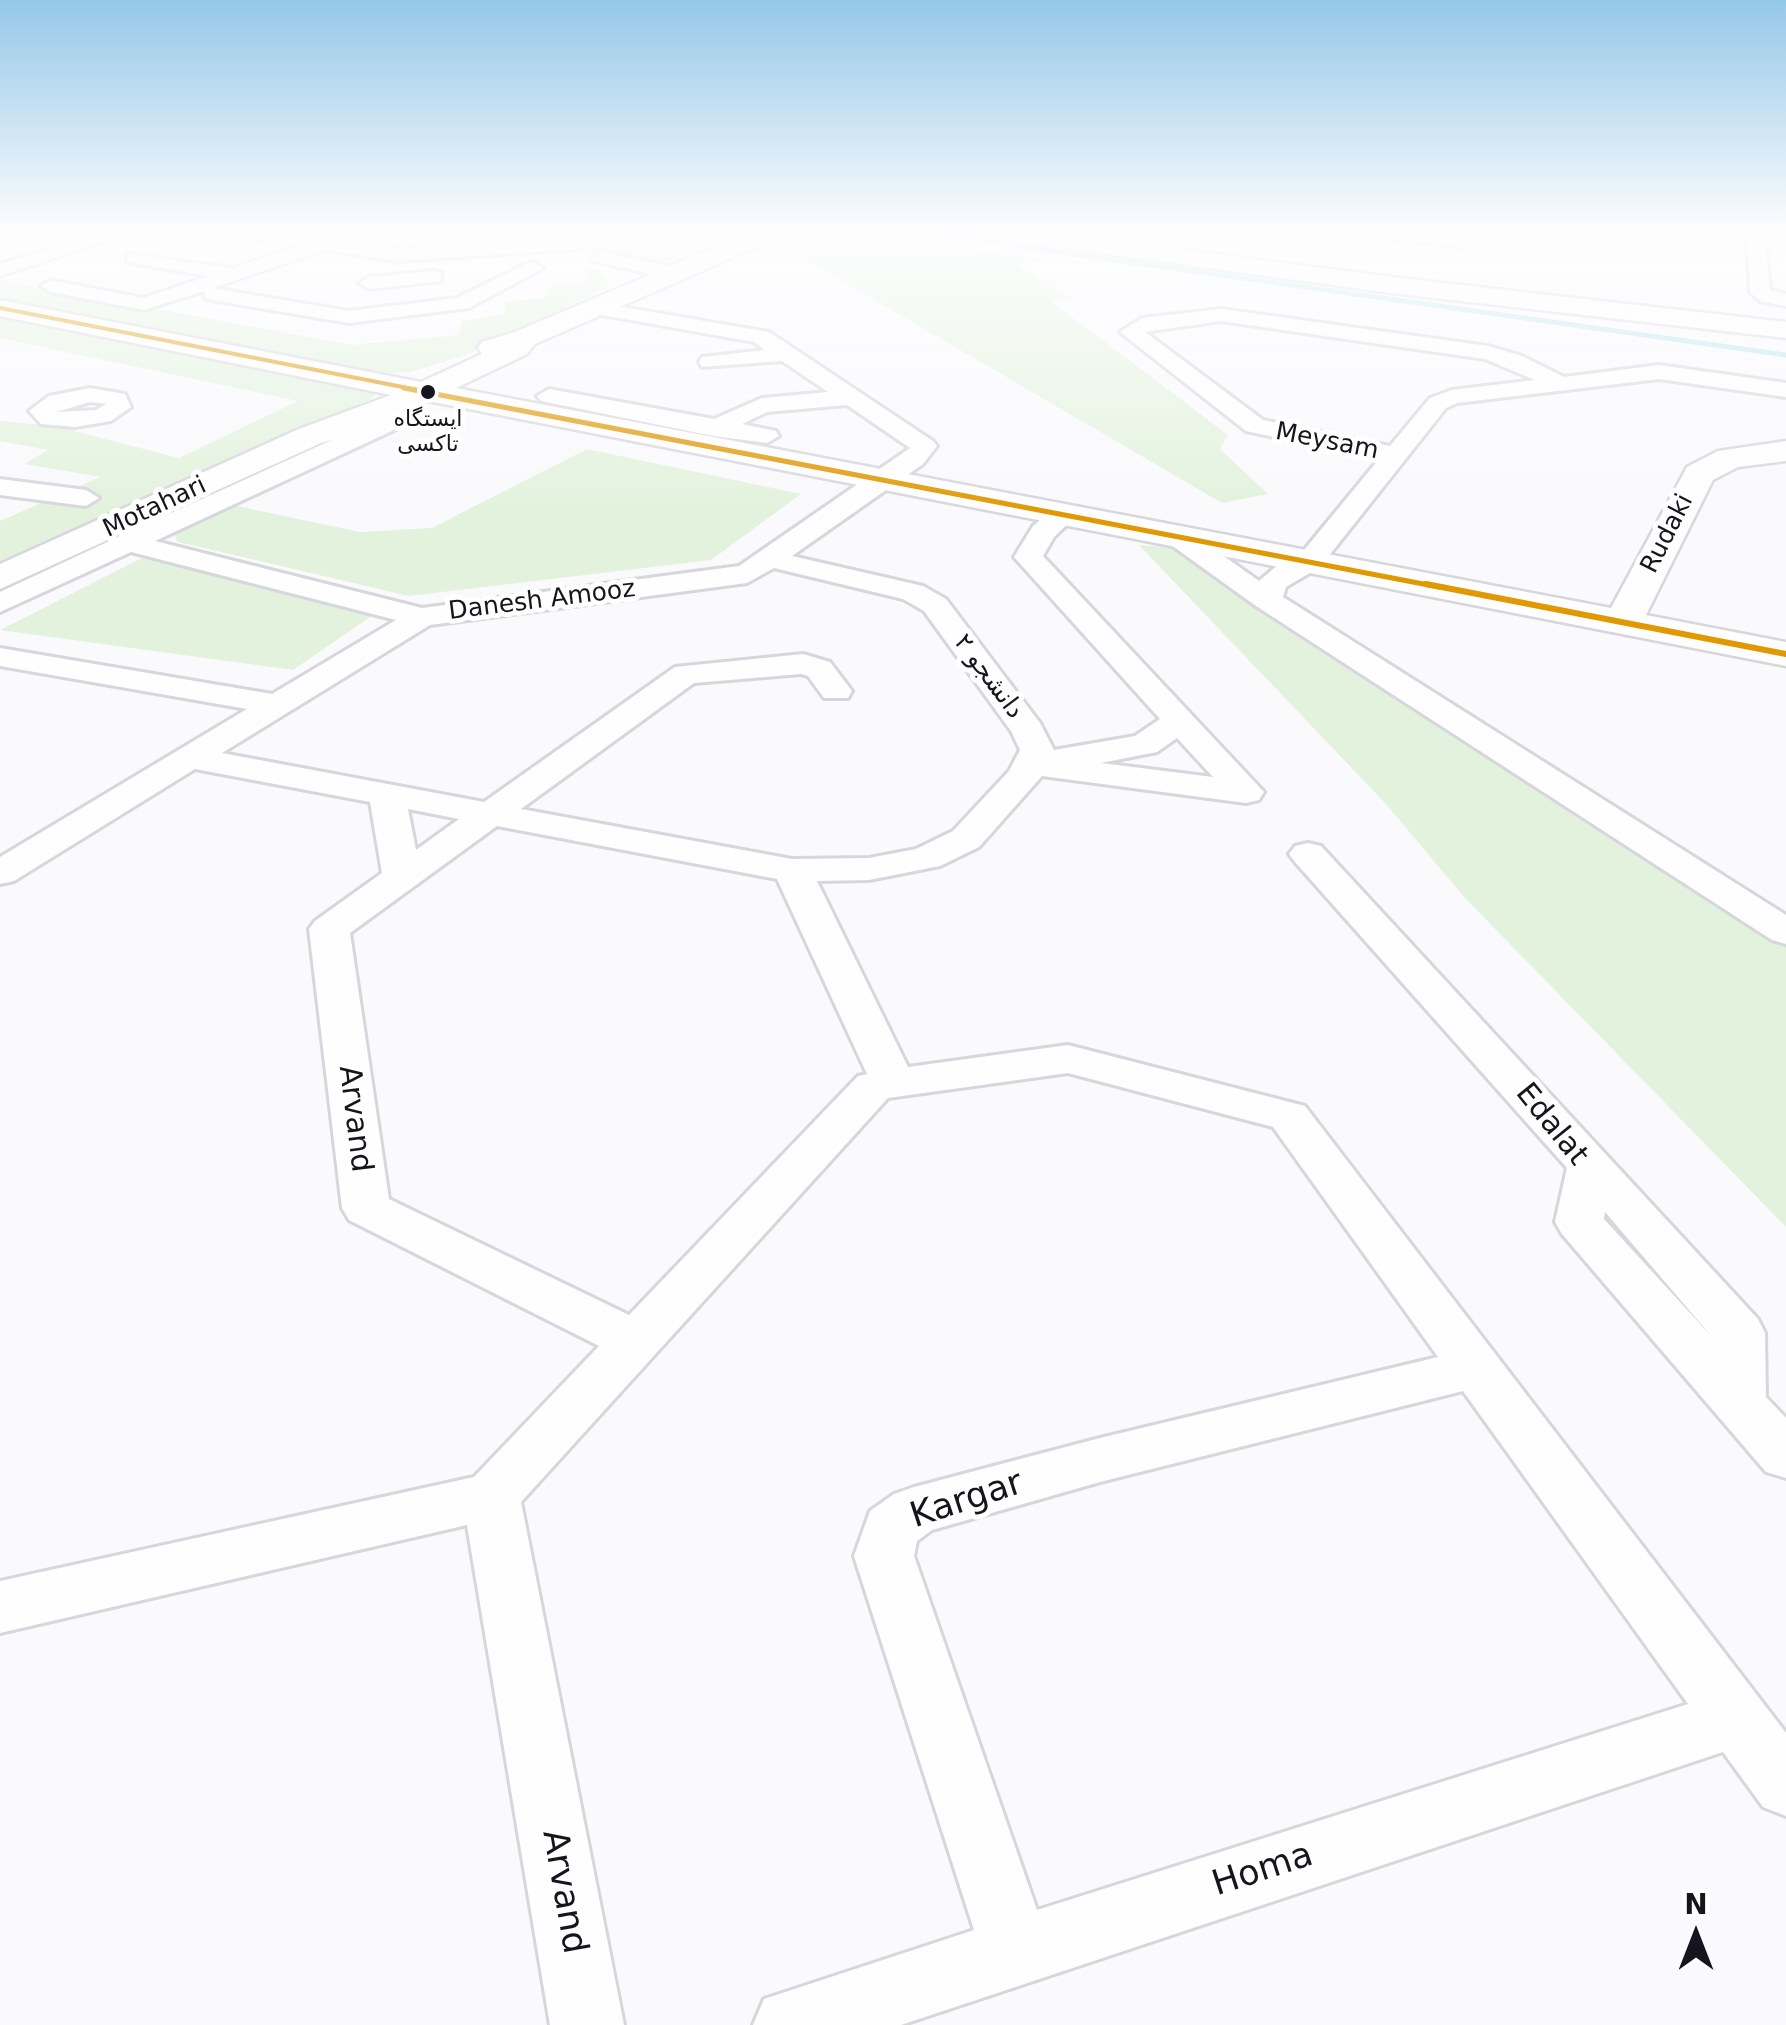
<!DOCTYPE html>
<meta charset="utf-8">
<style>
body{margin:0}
#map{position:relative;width:1786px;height:2025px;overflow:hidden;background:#fafafd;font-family:"DejaVu Sans",sans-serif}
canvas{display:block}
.north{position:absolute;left:1646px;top:1885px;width:100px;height:100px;-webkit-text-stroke:8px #fff;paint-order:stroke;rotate:0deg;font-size:28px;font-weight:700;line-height:40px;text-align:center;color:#16151e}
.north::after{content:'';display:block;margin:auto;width:35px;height:45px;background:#16151e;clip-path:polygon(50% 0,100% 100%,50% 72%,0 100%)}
</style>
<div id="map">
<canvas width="1786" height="2025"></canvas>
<div class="north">N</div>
</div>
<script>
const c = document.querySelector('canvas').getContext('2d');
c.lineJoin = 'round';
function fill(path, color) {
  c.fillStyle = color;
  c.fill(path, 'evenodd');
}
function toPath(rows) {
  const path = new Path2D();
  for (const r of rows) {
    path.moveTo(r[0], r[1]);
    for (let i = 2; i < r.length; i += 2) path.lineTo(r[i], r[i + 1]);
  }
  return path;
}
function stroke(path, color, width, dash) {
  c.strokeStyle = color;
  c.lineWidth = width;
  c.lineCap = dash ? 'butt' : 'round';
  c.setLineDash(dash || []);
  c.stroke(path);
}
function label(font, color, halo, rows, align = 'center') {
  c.font = font + ' "DejaVu Sans",Vazirmatn,sans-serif';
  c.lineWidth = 10;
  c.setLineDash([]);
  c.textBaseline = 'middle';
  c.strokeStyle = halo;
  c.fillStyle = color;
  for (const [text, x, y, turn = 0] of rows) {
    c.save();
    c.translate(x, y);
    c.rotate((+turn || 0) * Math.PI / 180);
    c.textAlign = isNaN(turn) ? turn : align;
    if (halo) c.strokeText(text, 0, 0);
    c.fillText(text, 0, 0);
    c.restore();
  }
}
fill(toPath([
 [600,233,738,233,674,259,656,262,626,260,613,255],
 [801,233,864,233,1048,260,1018,265,1072,298,1052,302,1228,435,1220,449,1268,494,1222,503,777,243],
 [584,269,599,269,609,287,466,355,411,372,387,373,0,298,0,280,352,345,459,335,462,321,504,314,506,302,547,297,551,284,589,280],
 [0,316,377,390,373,398,0,562,0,521,100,477,24,464,48,450,0,441,0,421,55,426,179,458,298,401,0,338],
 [587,449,801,494,711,560,409,596,178,542,173,532,232,505,360,532,432,528],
 [1139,545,1190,549,1786,915,1786,1227,1465,898,1385,803],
 [142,558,379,611,293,670,0,630]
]), '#e2f2dc');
stroke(toPath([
 [923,233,1786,355]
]), '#b8e5e8', 5);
const street = toPath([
 [101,233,129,233,0,276,0,264,101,233],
 [243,233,289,233,398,249,593,236,602,242,593,248,398,261,325,250,212,288,349,311,457,298,526,264,533,262,543,268,469,308,349,323,212,300,205,298,204,291,144,310,51,292,41,286,51,280,143,298,209,276,127,262,127,254,233,268,300,246,252,239,243,233],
 [1384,233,1442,233,1471,237,1473,241,1464,247,1393,239,1384,233],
 [1747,233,1765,233,1770,290,1786,294,1786,306,1760,301,1750,292,1747,233],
 [601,251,684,270,687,274,677,280,594,261,591,257,601,251],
 [434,271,441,273,441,281,369,289,359,283,369,277,434,271],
 [593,302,769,332,933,441,937,446,923,464,792,556,923,586,946,599,1040,723,1054,750,1135,736,1160,719,1014,557,1033,526,1054,508,1074,508,1078,514,1054,537,1043,556,1264,792,1259,800,1246,803,1042,776,979,847,940,866,869,880,817,881,908,1067,1068,1045,1305,1106,1786,1733,1786,1816,1763,1807,1723,1752,901,2025,753,2025,764,1999,974,1930,854,1556,870,1511,894,1494,914,1487,1100,1438,1438,1357,1273,1127,1068,1073,888,1098,521,1502,624,2025,550,2025,467,1525,0,1633,0,1581,474,1477,599,1346,349,1220,342,1208,309,929,315,921,382,873,370,802,195,769,14,881,0,884,0,857,247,709,0,666,0,648,272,694,396,620,131,552,0,612,0,592,118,537,133,515,143,513,156,520,389,414,407,414,410,419,407,424,155,541,422,608,739,566,910,448,847,405,767,412,742,424,776,431,779,436,767,443,713,436,541,401,537,396,549,389,714,419,762,398,828,392,782,361,702,367,699,362,702,357,765,350,754,342,586,312,583,308,593,302],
 [774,568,903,599,924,611,1011,731,1020,750,1009,771,953,831,916,849,869,858,792,859,521,809,694,683,801,674,808,676,824,698,848,698,852,691,830,662,803,654,675,667,484,802,222,753,430,625,747,583,774,568],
 [1177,738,1213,777,1101,763,1157,752,1177,738],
 [408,809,459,819,416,850,408,809],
 [497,826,777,879,867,1074,858,1076,629,1315,389,1199,350,933,497,826],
 [1463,1391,1688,1704,1037,1910,914,1556,917,1541,932,1530,1100,1482,1463,1391],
 [1221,309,1488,346,1522,356,1564,377,1659,365,1786,383,1786,397,1659,379,1457,403,1446,408,1320,567,1286,587,1283,597,1786,915,1786,944,1772,940,1256,606,1167,542,1163,536,1167,530,1187,530,1259,581,1280,563,1300,555,1379,459,1246,431,1120,332,1142,318,1221,309],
 [1221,321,1485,359,1535,380,1452,390,1430,398,1390,446,1263,420,1145,332,1221,321],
 [90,388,125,394,131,407,111,421,75,427,41,424,29,411,49,396,90,388],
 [90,402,106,404,96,410,56,412,90,402],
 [0,479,86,490,99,498,86,506,0,495,0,479],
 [1308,843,1321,846,1758,1319,1765,1333,1766,1397,1786,1418,1786,1478,1766,1472,1562,1234,1555,1222,1567,1168,1295,862,1289,854,1295,846,1308,843],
 [1605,1212,1713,1338,1604,1219,1605,1212]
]);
const secondary = toPath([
 [748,233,780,233,777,238,535,344,527,354,456,388,1611,608,1687,467,1718,451,1786,441,1786,461,1738,467,1713,480,1646,615,1786,642,1786,666,428,401,350,435,321,443,0,589,0,564,299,429,391,395,0,316,0,300,421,382,482,354,478,348,482,342,515,332,748,233],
 [992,233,1057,233,1391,277,1786,322,1786,338,1391,293,1004,240,992,233]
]);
stroke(street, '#d7d6dd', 6);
stroke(secondary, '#d7d6dd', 5);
fill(street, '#fefeff');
fill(secondary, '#fefeff');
stroke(toPath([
 [0,308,418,390]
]), '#e09803', 4);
stroke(toPath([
 [404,388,1439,587]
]), '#e09803', 5);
stroke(toPath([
 [1426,584,1786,654]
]), '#e09803', 6);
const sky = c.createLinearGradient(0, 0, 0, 516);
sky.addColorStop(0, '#95c8e8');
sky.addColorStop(0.45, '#fdfdfe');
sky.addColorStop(1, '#fdfdfe00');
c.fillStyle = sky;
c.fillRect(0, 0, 1786, 516);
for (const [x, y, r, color] of [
 [428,392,9,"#16151e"]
]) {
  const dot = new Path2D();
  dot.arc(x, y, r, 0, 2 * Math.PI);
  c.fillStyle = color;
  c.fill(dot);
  stroke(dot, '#fff', 4);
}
label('22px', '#16151e', '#fff', [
 ["ایستگاه",428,420],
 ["تاکسی",428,445]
]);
label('25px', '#16151e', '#fff', [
 ["Meysam",1327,442,11],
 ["Motahari",155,508,-25],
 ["Rudaki",1668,534,-63],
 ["Danesh Amooz",542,601,-7],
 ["دانشجو ۲",988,677,53]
]);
label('30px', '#16151e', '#fff', [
 ["Arvand",354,1119,83],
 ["Edalat",1551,1125,51]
]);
label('35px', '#16151e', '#fff', [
 ["Kargar",967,1501,-18],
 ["Homa",1263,1871,-18],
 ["Arvand",563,1892,80]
]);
</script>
